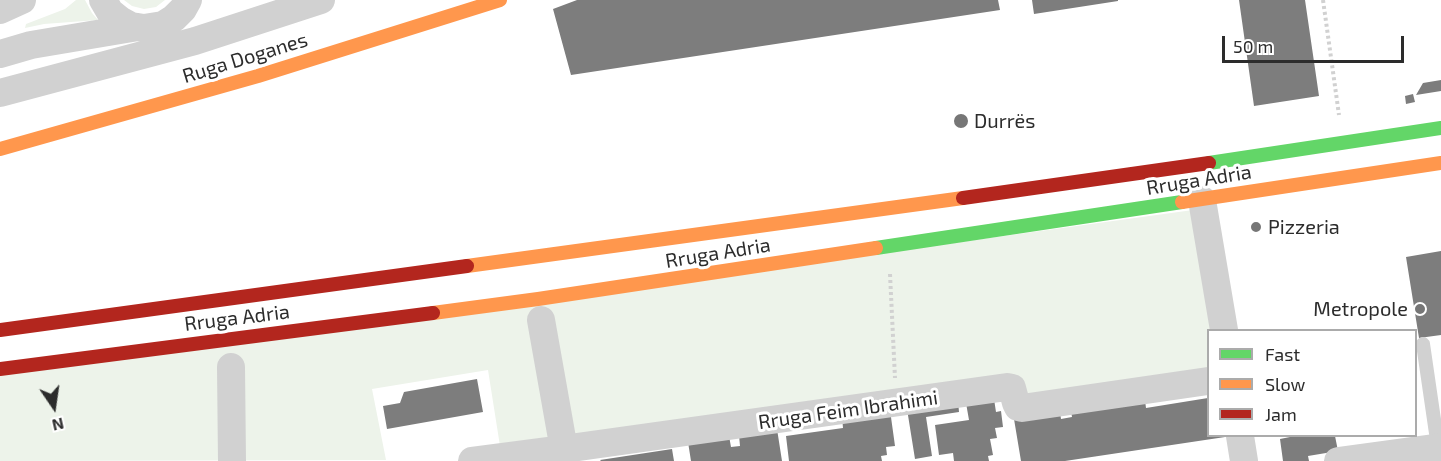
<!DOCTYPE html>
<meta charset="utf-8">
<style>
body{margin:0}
#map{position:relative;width:1441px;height:461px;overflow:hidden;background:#fff;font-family:"Exo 2",sans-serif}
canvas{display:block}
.legend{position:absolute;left:1207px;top:329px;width:210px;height:108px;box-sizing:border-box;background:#fff;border:2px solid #ababab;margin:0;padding:8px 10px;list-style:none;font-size:18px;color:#2c2c2c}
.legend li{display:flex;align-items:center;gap:12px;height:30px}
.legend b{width:30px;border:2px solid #ababab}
.north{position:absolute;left:24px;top:377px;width:60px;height:60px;-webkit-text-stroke:4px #fff;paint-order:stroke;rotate:167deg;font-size:16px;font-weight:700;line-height:24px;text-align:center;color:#2c2c2c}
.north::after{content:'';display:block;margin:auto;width:21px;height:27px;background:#2c2c2c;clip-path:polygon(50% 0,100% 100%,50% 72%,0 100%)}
.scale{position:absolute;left:1222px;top:36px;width:182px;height:27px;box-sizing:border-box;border:3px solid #2c2c2c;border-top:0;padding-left:8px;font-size:18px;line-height:21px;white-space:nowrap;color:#2c2c2c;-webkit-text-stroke:4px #fff;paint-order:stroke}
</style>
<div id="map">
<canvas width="1441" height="461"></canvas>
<ul class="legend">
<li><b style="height:8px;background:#63d668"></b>Fast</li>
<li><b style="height:8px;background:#ff974d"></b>Slow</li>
<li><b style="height:8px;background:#b3261e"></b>Jam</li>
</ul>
<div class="north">N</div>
<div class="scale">50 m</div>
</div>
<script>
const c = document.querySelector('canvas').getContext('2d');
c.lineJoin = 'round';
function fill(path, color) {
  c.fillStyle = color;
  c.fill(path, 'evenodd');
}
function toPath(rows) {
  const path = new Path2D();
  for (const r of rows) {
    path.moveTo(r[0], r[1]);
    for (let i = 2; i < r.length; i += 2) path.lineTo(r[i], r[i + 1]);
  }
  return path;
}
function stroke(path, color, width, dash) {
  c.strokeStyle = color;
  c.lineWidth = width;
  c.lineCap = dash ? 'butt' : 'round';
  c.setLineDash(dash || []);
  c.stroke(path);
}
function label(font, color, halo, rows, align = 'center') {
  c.font = font + ' "Exo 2",sans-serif';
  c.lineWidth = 6;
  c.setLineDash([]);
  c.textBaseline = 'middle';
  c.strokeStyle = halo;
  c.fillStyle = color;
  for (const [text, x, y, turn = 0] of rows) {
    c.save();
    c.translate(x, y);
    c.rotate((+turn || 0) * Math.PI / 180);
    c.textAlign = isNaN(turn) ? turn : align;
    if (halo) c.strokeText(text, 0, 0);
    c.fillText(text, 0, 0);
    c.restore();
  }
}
fill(toPath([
 [76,0,85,0,92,13,98,20,44,24,25,28,26,24,65,9],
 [124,0,165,0,156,7,144,9,132,6],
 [1193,210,1213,330,1208,330,1208,372,1025,398,500,446,488,370,372,389,386,460,0,461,0,374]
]), '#edf3ea');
fill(toPath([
 [577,0,998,0,1000,10,571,75,553,9],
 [1032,0,1118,0,1118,1,1034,14],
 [1239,0,1305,0,1319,96,1254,106],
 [1441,80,1441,91,1416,95,1423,83],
 [1413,94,1415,102,1406,104,1405,96],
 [1441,251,1441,335,1419,338,1406,257],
 [477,379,483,412,387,429,383,406,400,403,404,392],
 [1144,393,1146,408,1208,398,1208,436,1224,436,1225,437,1065,461,1021,461,1013,413,1059,406,1061,419,1072,417,1070,405],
 [994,399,996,412,1001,411,1003,427,995,428,997,438,990,439,993,455,988,456,989,461,954,461,953,453,939,455,935,425,969,420,966,403],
 [958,401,959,412,926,417,932,456,915,459,907,409],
 [890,410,895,446,886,447,887,455,881,456,882,461,789,461,786,436,843,428,842,417],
 [777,429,782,461,691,461,688,442,729,436,731,447,740,446,739,435],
 [1290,436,1335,436,1338,451,1308,456,1309,461,1283,461,1280,439,1290,437],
 [672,449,674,461,601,461,600,460]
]), '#7d7d7d');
stroke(toPath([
 [1323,0,1339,115],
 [890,274,895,378]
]), '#d1d1d1', 4, [3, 3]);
stroke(toPath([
 [1423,344,1438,447]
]), '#d1d1d1', 14);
stroke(toPath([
 [103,0,110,12,120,20,131,26,144,28,163,25,174,18,183,9,188,0],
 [0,10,22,0],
 [0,54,31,45,138,27],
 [0,93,195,41,321,0],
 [1202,200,1224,330],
 [541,320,566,461],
 [231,367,232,461],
 [1240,436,1244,461],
 [472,461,564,449,1007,387,1012,388,1016,403,1018,407,1022,408,1208,381],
 [1338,461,1441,447]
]), '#d1d1d1', 28);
stroke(toPath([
 [1209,163,1441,128],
 [876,248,1182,202]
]), '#63d668', 14);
stroke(toPath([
 [0,149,258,76,500,0],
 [1182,202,1441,163],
 [467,266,963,198],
 [433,313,538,299,876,248]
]), '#ff974d', 14);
stroke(toPath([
 [963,198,1209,163],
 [0,330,467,266],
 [0,369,433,313]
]), '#b3261e', 14);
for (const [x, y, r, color] of [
 [961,121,8,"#767676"],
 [1256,227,6,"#767676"],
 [1420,309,6,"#767676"]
]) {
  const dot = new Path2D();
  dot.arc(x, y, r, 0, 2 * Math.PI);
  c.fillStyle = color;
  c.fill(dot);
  stroke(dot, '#fff', 2);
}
label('20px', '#2c2c2c', '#fff', [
 ["Ruga Doganes",245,58,-17],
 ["Rruga Adria",1199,180,-9],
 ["Rruga Adria",718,253,-9],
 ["Rruga Adria",237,318,-7],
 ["Rruga Feim Ibrahimi",848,410,-8]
]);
label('20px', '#2c2c2c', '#fff', [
 ["Durrës",974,121],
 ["Pizzeria",1268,227],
 ["Metropole",1408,309,"right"]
], 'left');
</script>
